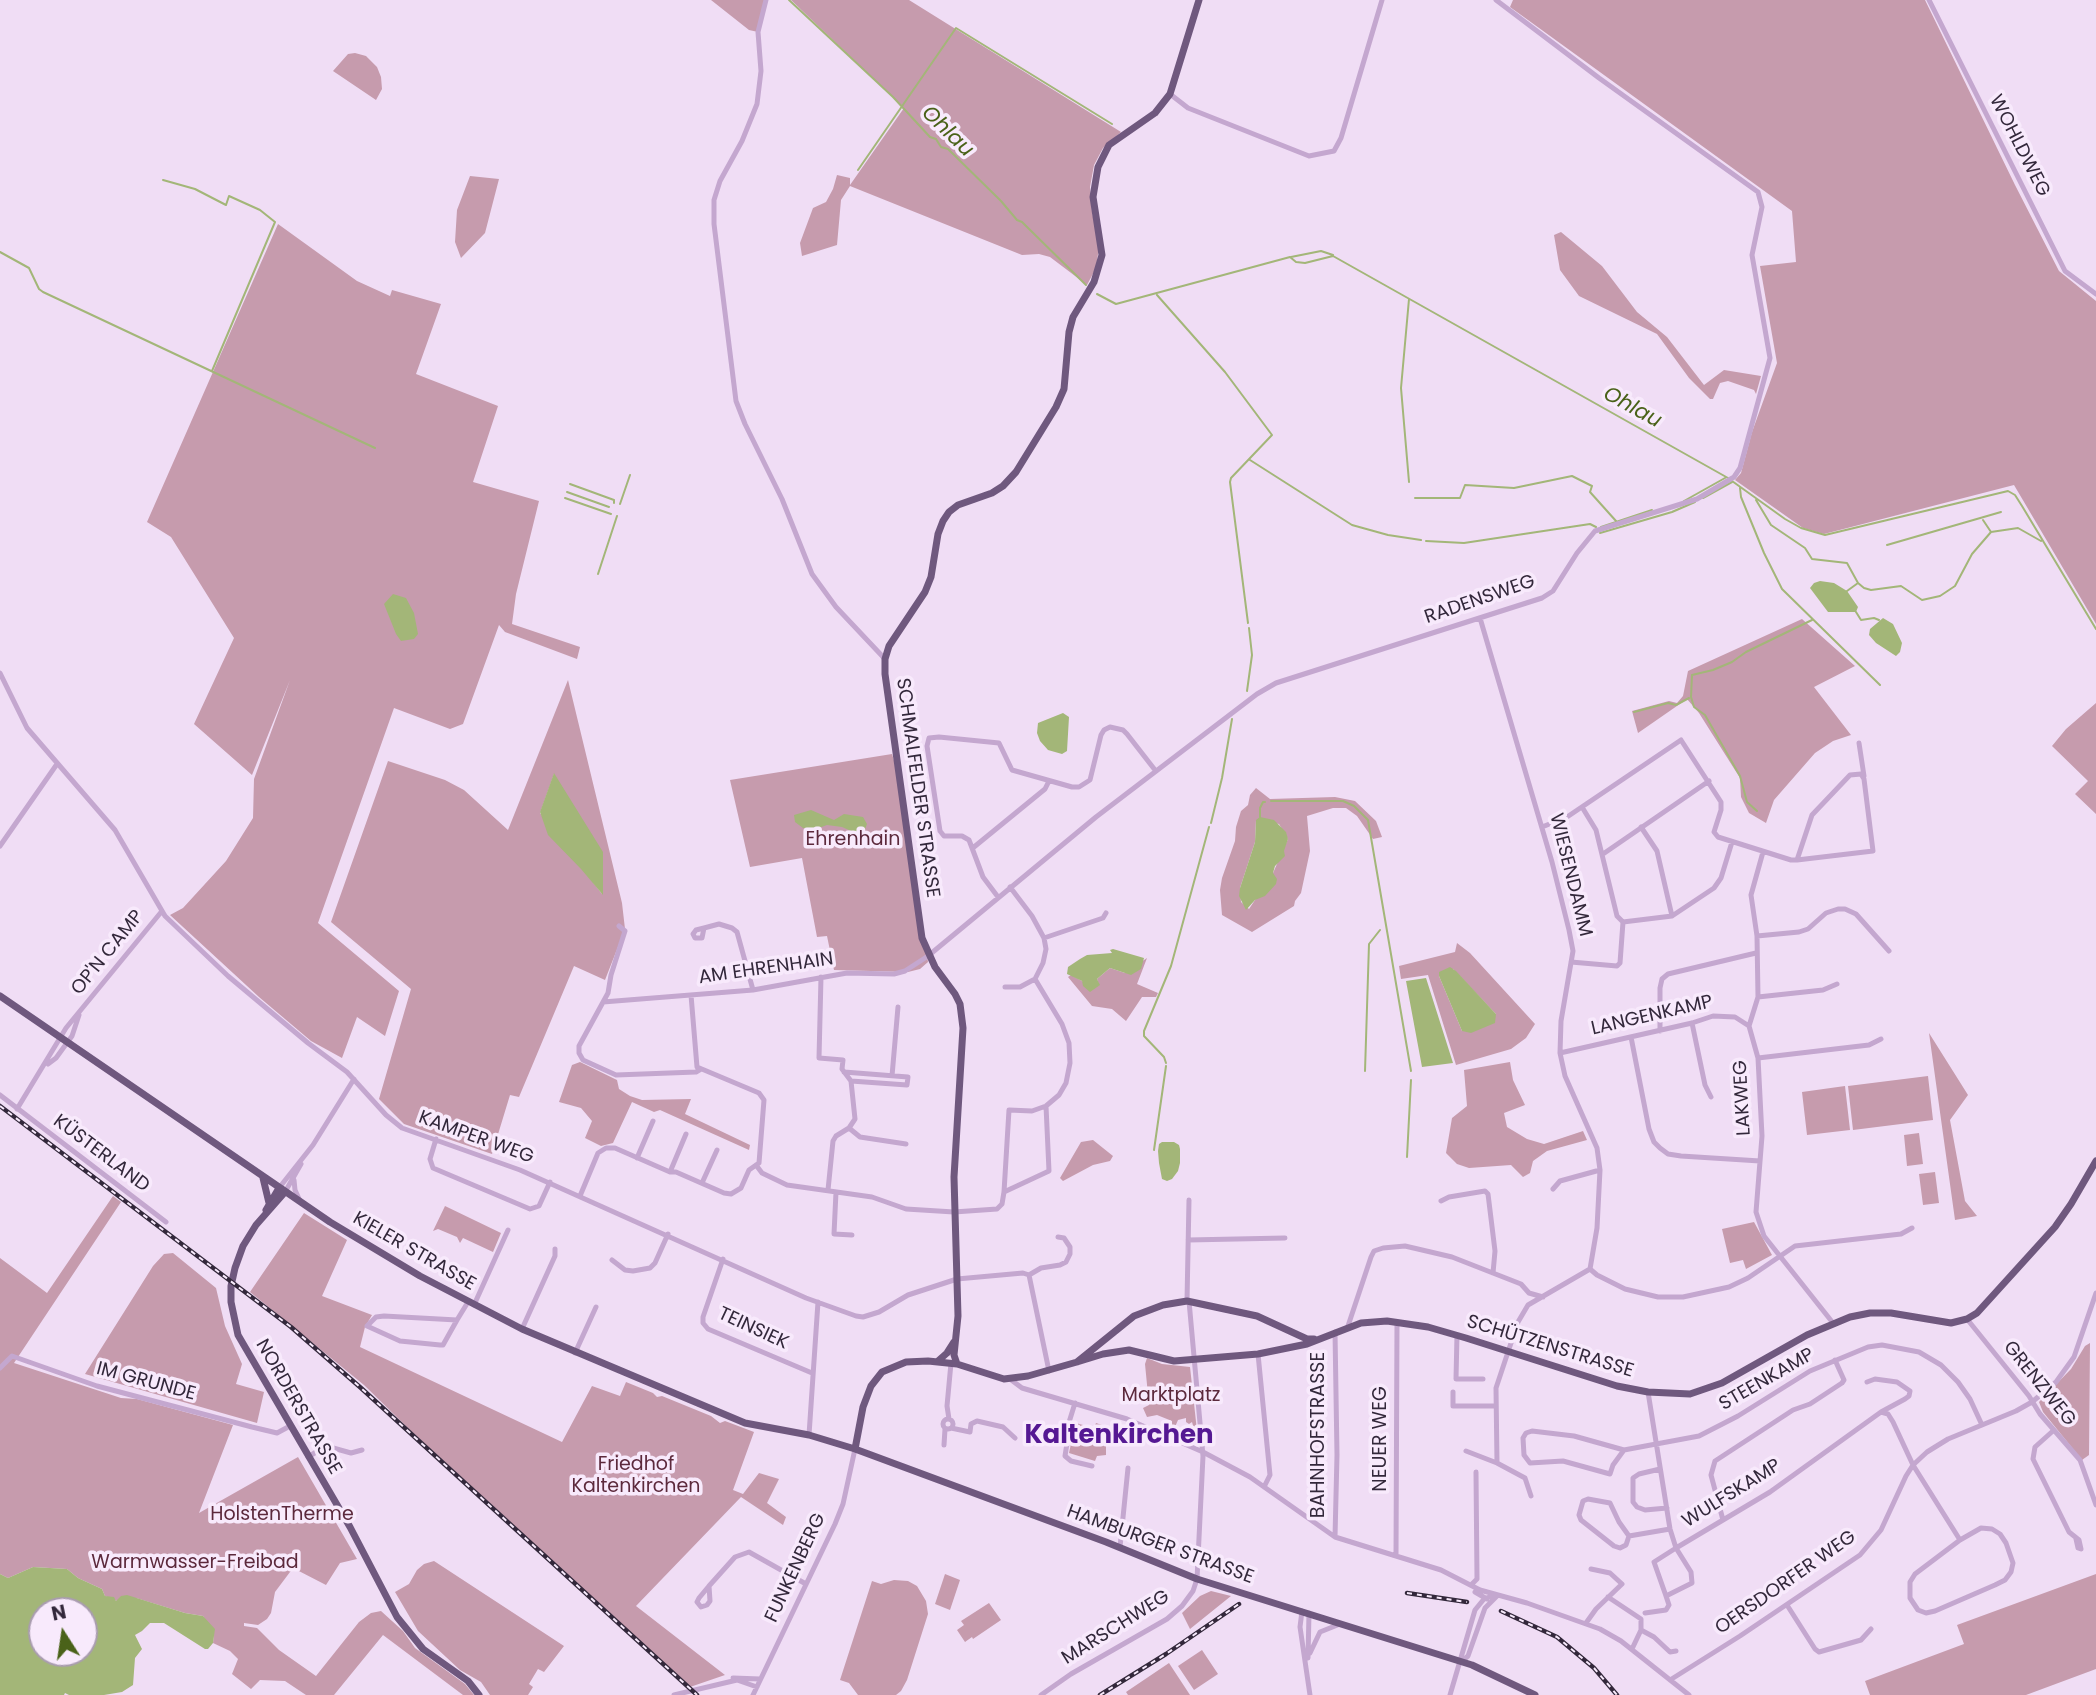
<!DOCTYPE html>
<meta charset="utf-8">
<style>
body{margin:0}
#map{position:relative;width:2096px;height:1695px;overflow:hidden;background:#f0ddf5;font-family:Poppins,sans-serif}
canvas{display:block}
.north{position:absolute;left:28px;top:1597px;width:70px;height:70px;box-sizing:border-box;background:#f8eafc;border:2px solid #a99caf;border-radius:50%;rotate:348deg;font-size:19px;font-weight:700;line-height:28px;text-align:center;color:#33283b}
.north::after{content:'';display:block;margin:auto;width:24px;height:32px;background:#4a6219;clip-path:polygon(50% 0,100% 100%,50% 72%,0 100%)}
</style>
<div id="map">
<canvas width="2096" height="1695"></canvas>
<div class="north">N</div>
</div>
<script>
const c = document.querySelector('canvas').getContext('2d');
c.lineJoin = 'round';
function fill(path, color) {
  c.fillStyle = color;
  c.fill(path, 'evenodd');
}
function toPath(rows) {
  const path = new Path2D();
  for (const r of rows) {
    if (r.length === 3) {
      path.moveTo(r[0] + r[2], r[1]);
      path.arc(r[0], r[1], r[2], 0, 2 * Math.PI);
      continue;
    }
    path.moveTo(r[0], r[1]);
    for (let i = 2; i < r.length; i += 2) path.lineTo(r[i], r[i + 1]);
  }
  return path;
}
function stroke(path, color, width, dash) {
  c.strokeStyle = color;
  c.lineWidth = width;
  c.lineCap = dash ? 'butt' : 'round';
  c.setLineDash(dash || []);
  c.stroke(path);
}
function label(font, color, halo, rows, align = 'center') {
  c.font = font + ' Poppins,sans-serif';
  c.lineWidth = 7;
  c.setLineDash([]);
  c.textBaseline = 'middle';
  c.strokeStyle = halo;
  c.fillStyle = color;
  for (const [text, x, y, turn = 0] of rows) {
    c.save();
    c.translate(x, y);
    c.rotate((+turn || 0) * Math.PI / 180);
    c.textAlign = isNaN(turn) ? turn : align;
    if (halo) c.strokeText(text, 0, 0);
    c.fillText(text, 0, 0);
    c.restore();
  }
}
fill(toPath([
 [711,0,766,0,758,32,749,30],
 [791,0,909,0,1121,132,1103,148,1094,165,1090,187,1092,212,1099,247,1096,268,1087,285,1050,257,1039,254,1022,255,850,186,841,200,837,245,802,256,800,243,813,208,826,202,833,189,837,175,850,178,850,185,904,108],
 [1513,0,1925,0,2015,185,2059,271,2096,301,2096,624,2014,485,1824,534,1803,528,1735,480,1741,473,1752,432,1777,363,1760,266,1796,262,1792,211,1510,7],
 [355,53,366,56,377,67,381,77,382,89,376,100,333,71,348,54],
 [470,176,499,179,485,233,461,258,455,242,457,210],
 [278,224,357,281,390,296,392,290,441,304,416,374,498,406,473,482,539,501,516,594,512,624,580,647,577,659,505,632,499,625,463,724,450,729,394,708,318,923,399,991,385,1036,357,1017,342,1058,311,1041,259,997,170,915,183,908,226,861,253,818,254,779,290,680,252,775,194,724,234,638,171,537,147,522],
 [1561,232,1602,266,1637,312,1667,337,1704,385,1724,370,1761,376,1756,394,1754,390,1728,381,1720,383,1713,399,1710,399,1689,378,1657,334,1579,296,1560,270,1554,235],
 [1802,619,1855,666,1814,687,1851,735,1833,741,1815,753,1774,800,1766,823,1749,813,1741,797,1740,778,1699,713,1687,699,1638,733,1632,711,1669,701,1677,703,1683,696,1688,671],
 [568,680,622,903,625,929,605,980,574,966,519,1097,510,1095,492,1154,404,1124,379,1099,411,989,331,922,388,761,445,780,464,790,508,830],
 [554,774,602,894,540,813],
 [2096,703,2096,814,2075,794,2088,781,2052,746,2066,729],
 [892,754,899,777,928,962,920,969,908,972,834,970,827,936,817,937,802,858,750,867,730,780],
 [1256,788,1270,799,1335,797,1355,801,1376,821,1382,837,1373,839,1357,816,1346,808,1333,808,1307,816,1310,851,1301,893,1295,901,1294,906,1252,932,1222,915,1220,890,1222,878,1235,841,1236,827,1241,811,1248,805,1250,795],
 [1256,820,1279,824,1288,839,1273,873,1249,909,1241,902,1240,888,1255,842],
 [1457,943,1470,953,1535,1024,1526,1038,1511,1049,1456,1065,1428,975,1401,979,1399,966,1455,952],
 [1453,969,1496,1014,1462,1031,1439,976],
 [1147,958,1137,984,1158,993,1156,997,1142,997,1126,1021,1112,1009,1092,1006,1068,977,1071,975,1082,981,1086,986,1093,988,1099,985,1097,979,1110,968,1125,973],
 [1929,1033,1968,1095,1950,1120,1965,1201,1977,1216,1955,1220],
 [580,1062,617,1080,619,1089,630,1096,642,1100,691,1099,685,1114,750,1145,749,1150,660,1110,654,1112,632,1102,613,1143,601,1146,585,1138,592,1121,581,1108,559,1102,572,1065],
 [1510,1062,1513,1080,1525,1105,1504,1113,1507,1127,1527,1139,1544,1144,1583,1131,1587,1140,1547,1151,1533,1161,1530,1173,1523,1177,1511,1165,1469,1168,1457,1164,1446,1153,1452,1118,1467,1106,1464,1070],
 [1928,1076,1933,1120,1853,1130,1848,1086],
 [1845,1086,1850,1130,1807,1135,1802,1092],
 [1919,1133,1923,1164,1907,1166,1904,1135],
 [1093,1140,1113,1156,1110,1161,1093,1165,1063,1181,1060,1178,1081,1142],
 [1935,1172,1939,1203,1923,1205,1919,1174],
 [113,1196,121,1202,14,1363,121,1398,137,1399,233,1425,199,1513,298,1457,357,1559,340,1563,326,1585,293,1568,275,1592,271,1613,267,1619,258,1625,244,1623,244,1626,257,1628,279,1650,316,1676,359,1622,371,1613,381,1611,403,1631,415,1648,465,1684,474,1695,463,1695,383,1635,334,1695,306,1695,285,1681,260,1680,251,1689,232,1674,238,1659,230,1651,213,1643,214,1634,203,1616,185,1613,136,1598,117,1601,105,1596,102,1589,78,1578,67,1569,33,1567,8,1578,0,1574,0,1258,47,1293],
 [445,1206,501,1233,493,1252,463,1238,460,1243,457,1237,438,1229,433,1231],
 [304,1213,347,1240,322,1296,372,1315,365,1327,360,1347,562,1442,592,1386,620,1396,626,1382,653,1393,657,1397,662,1396,711,1416,720,1423,725,1421,754,1432,733,1490,743,1494,759,1473,779,1479,767,1503,786,1517,783,1525,741,1497,636,1606,725,1675,690,1687,410,1430,364,1385,250,1292],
 [1754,1222,1772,1255,1746,1269,1743,1260,1730,1263,1722,1229],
 [173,1253,216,1288,225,1326,242,1364,236,1384,264,1392,257,1423,85,1374,153,1266,164,1254],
 [2090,1343,2089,1455,2082,1460,2043,1412,2039,1402,2071,1369,2085,1346],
 [1147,1358,1162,1364,1190,1367,1197,1431,1196,1436,1192,1434,1194,1429,1192,1422,1189,1424,1186,1422,1186,1418,1178,1420,1175,1427,1172,1426,1172,1421,1157,1415,1147,1417,1143,1408,1149,1405,1145,1364],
 [1072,1422,1094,1428,1096,1423,1105,1426,1104,1442,1106,1443,1106,1455,1097,1456,1095,1461,1069,1453,1072,1439,1069,1432],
 [434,1561,564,1646,544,1672,538,1669,529,1684,533,1687,528,1695,490,1695,481,1682,460,1670,418,1631,395,1592,409,1584,417,1570,424,1564],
 [945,1574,960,1580,950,1610,935,1604],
 [2096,1574,2096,1669,2026,1695,1870,1695,1865,1681,1964,1644,1957,1625],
 [894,1580,908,1581,917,1586,926,1601,928,1614,907,1680,901,1691,896,1695,858,1695,849,1683,840,1680,872,1581,881,1584],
 [1211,1591,1231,1596,1190,1629,1182,1613,1200,1596],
 [989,1603,1001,1620,973,1639,972,1637,965,1642,957,1630,964,1625,961,1621],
 [1202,1650,1218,1674,1194,1690,1178,1666],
 [1169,1663,1190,1695,1128,1695,1126,1692]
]), '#c69bad');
fill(toPath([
 [1820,581,1834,583,1847,591,1858,607,1856,612,1828,612,1810,588,1814,583],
 [393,594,406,598,414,613,418,634,414,639,401,641,396,634,384,604],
 [1883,618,1893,624,1902,643,1900,652,1896,656,1876,643,1869,635,1870,629],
 [1063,713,1069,717,1067,751,1062,754,1048,750,1040,741,1037,733,1038,723],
 [554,773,603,852,603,895,581,869,548,835,540,812],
 [811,810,834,820,844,814,863,817,867,824,864,832,858,834,842,827,827,825,816,829,803,828,795,822,794,815],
 [1260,817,1274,820,1286,832,1288,839,1284,851,1285,856,1275,866,1273,873,1277,879,1276,884,1265,896,1255,900,1246,910,1239,896,1240,888,1255,842,1256,820],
 [1113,949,1144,958,1141,969,1131,975,1110,968,1097,979,1100,985,1090,992,1083,986,1082,981,1067,974,1068,967,1080,959,1087,955,1112,953,1110,950],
 [1450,967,1456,971,1496,1014,1495,1023,1471,1033,1462,1031,1439,976,1439,972],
 [1426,978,1453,1063,1422,1067,1406,981],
 [1162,1142,1174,1142,1179,1145,1180,1149,1180,1163,1178,1171,1172,1179,1167,1181,1162,1179,1159,1163,1158,1151,1159,1144],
 [33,1567,67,1569,78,1578,102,1589,105,1596,114,1597,116,1601,121,1596,127,1595,185,1613,203,1616,215,1629,213,1643,208,1649,205,1649,164,1623,150,1623,142,1631,135,1635,142,1649,135,1658,133,1685,122,1692,104,1695,69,1695,65,1693,64,1695,0,1695,0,1574,8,1578],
 [42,1611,84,1611,84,1653,42,1653]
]), '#a3b678');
stroke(toPath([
 [789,0,893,97,930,137,936,139,941,147,948,149,1001,201,1017,220,1022,222,1086,285],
 [858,170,956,28,1112,124],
 [163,180,195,189,226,205,229,196,260,210,275,222,212,371],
 [0,252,29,268,39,289,43,292,375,448],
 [1291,257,1321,251,1333,255],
 [1097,294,1116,304,1290,257,1296,262,1305,263,1333,256,1728,478],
 [1157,295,1225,372,1272,435,1231,478,1230,482,1248,623],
 [1250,460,1352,525,1388,535,1421,540],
 [1732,481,1785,519,1801,528,1825,535,2008,491,2015,495,2022,506,2096,629],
 [1409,482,1401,388,1409,299],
 [570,484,614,500,614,503],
 [1740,488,1741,497,1764,553,1782,589,1880,685],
 [567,492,609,507],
 [565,498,611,514],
 [1415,498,1460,498,1465,485,1514,488,1572,476,1592,486,1590,492,1616,521],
 [1703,498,1732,482],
 [1756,500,1771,525,1805,548,1812,559,1847,563,1858,583,1864,588,1871,590,1901,586,1922,600,1940,596,1955,586,1972,554,1991,532,2018,528,2041,541],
 [1684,501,1725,478],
 [620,504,630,475],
 [1983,520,1991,532],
 [1601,527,1652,510],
 [1600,533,1672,512,1695,502],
 [1426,541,1464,543,1590,524,1596,527],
 [1887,545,2001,512],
 [598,574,617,516],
 [1847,591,1858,583],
 [1856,612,1861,620,1874,618,1879,620],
 [1247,691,1252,655,1249,628],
 [1634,712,1668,703,1676,705,1689,698],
 [1271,801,1343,801,1354,806,1368,820,1411,1071],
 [1260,808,1263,802,1265,802],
 [1260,809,1260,817],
 [1757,811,1747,802,1740,776,1705,715,1694,707,1691,697,1692,675,1713,670,1732,662,1746,652,1812,620],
 [1211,823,1222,778,1232,719],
 [1166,1063,1164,1057,1144,1036,1144,1031,1171,966,1209,827],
 [1365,1071,1369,944,1380,930],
 [1154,1150,1166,1066],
 [1407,1157,1411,1080]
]), '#a3b678', 2);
stroke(toPath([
 [766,0,758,32,761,71,757,104,742,141,720,181,714,200,714,224,736,401,745,424,782,499,812,574,836,607,885,659],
 [1929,0,2065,271,2096,294],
 [1170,94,1188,108,1309,156,1334,151,1341,138,1382,0],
 [1480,618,1552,862,1569,930,1573,951,1561,1021,1560,1053,1565,1076,1597,1148,1600,1170,1597,1228,1590,1269,1528,1305,1518,1322,1496,1388,1497,1463,1525,1478,1531,1496],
 [0,673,27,728,115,830,165,916,228,976,308,1043,347,1072,386,1115,402,1128,520,1170,806,1298,856,1316,863,1317,879,1312,908,1295,957,1279,1023,1273,1029,1275,1049,1371],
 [1859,743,1864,776],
 [1582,807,1596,830,1617,916,1623,922,1672,916,1714,888,1721,878,1732,842],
 [1542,827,1567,817,1681,740,1721,802,1721,810,1714,832,1718,837,1791,860,1797,860,1873,851,1864,779,1861,774,1850,775,1812,815,1797,860],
 [1641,827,1657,851,1672,916],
 [0,846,57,764],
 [974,847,1045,789,1049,781],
 [1763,852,1751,895,1757,936,1758,997,1749,1026,1758,1058,1762,1136,1756,1212,1764,1236,1833,1323],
 [1603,854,1709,781],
 [998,897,983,877,969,840,962,836,944,836,940,831,927,746,929,738,939,737,999,743,1012,770,1072,787,1079,787,1090,780,1101,735,1104,730,1110,727,1123,730,1127,734,1155,770],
 [619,926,625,931,611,975,608,993,579,1046,579,1053,583,1060,616,1075,696,1072,701,1069],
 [704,928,702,938,695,938,693,934,696,930,704,928,719,924,732,928,737,932,753,990],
 [1757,936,1799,932,1808,929,1826,913,1838,909,1845,909,1856,914,1889,951],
 [1044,938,1103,918,1106,913],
 [1571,962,1617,966,1620,963,1623,922],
 [821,977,819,1058,843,1060,842,1069,851,1081,855,1119,849,1128,836,1136,833,1141,828,1190],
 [1005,987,1020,987,1035,979,1043,963,1046,949,1044,938,1032,916,1010,887],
 [1758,997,1823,990,1837,984],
 [603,1002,753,990,847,973,894,974,905,971,928,956,1096,817,1257,694,1276,683,1542,598,1553,591,1577,553,1595,531,1697,499,1734,477,1740,468,1770,358,1752,255,1762,207,1758,192,1599,78,1496,0],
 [1692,1023,1705,1085,1711,1097],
 [1660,1031,1660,988,1662,979,1668,974,1756,953],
 [1631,1037,1649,1129,1654,1142,1660,1148,1668,1154,1681,1156,1760,1161],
 [1560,1053,1692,1023,1713,1016,1735,1017,1749,1026],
 [1758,1058,1869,1045,1881,1039],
 [48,1064,56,1058,72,1036,79,1015],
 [844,1072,908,1077,907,1085,851,1081],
 [892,1076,898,1007],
 [0,1095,166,1222],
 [17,1109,66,1028,162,911],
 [849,1128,860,1137,906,1144],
 [436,1139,430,1159,433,1168,530,1209,539,1206,550,1182],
 [637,1158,653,1121],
 [756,1165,762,1173,787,1185,872,1197,906,1209,954,1212,997,1209,1002,1204,1004,1192,1009,1110,1032,1111,1046,1106,1059,1095,1066,1083,1070,1063,1069,1043,1062,1024,1035,979],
 [670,1172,686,1134],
 [294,1180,295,1190,300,1201],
 [702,1183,717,1150],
 [279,1188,313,1145,354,1079],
 [1553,1189,1560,1181,1600,1170],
 [285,1192,301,1164],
 [836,1192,834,1234,852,1235],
 [1004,1192,1049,1171,1046,1106],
 [580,1196,598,1153,606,1148,615,1148,670,1172,676,1172,724,1193,731,1194,741,1188,749,1170,759,1163,764,1100,759,1093,697,1067,691,995],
 [1441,1201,1449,1197,1485,1191,1488,1194,1495,1251,1493,1273],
 [1188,1240,1285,1238],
 [723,1259,703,1317,703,1323,708,1329,812,1373],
 [612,1260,625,1270,633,1271,650,1268,655,1263,668,1234],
 [1590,1269,1597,1275,1625,1289,1658,1297,1683,1297,1729,1287,1748,1278,1795,1246,1901,1234,1912,1228],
 [1029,1275,1041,1268,1060,1265,1066,1262,1070,1254,1070,1247,1064,1238,1058,1237],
 [1187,1301,1189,1200],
 [474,1305,508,1230],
 [1967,1319,2029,1396,2040,1414,2080,1460,2096,1505],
 [457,1320,443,1345,440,1345,400,1341,367,1326,376,1317,384,1316,457,1320,468,1302],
 [1348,1326,1371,1257,1374,1251,1383,1248,1405,1246,1452,1257,1521,1284,1529,1293,1543,1297],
 [522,1329,555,1256,555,1249],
 [1335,1332,1337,1455,1335,1537],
 [1457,1335,1456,1379,1483,1379],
 [575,1353,596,1307],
 [1258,1354,1270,1475,1264,1487],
 [0,1368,12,1356,97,1386,252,1427,277,1433,290,1426],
 [1010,1379,1022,1388,1127,1419,1203,1452,1250,1477,1335,1537,1441,1570,1480,1590,1527,1603,1600,1629,1621,1641,1689,1695],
 [1867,1382,1875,1379,1897,1382,1910,1391,1909,1396,1905,1399,1881,1412],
 [1453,1392,1453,1406,1496,1406],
 [1648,1392,1670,1529,1676,1548,1770,1492,1881,1412,1888,1414,1893,1422,1913,1465,1960,1540,1981,1528,1992,1529,2000,1534,2006,1543,2013,1563,2011,1572,2005,1580,1995,1585,1935,1611,1926,1613,1918,1610,1910,1598,1910,1582,1915,1574,1960,1540],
 [1075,1403,1066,1432,1068,1437,1065,1456,1071,1461,1092,1466],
 [949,1419,947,1406,951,1363],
 [948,1424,5],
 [951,1428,970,1432,971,1424,977,1421,1003,1427,1015,1438],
 [2054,1430,2035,1447,2033,1459,2069,1532,2079,1540,2081,1549,2078,1548,2076,1539],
 [809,1435,818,1302],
 [944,1445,945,1429],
 [1624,1450,1574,1436,1532,1431,1526,1433,1523,1438,1524,1455,1530,1463,1563,1461,1610,1474,1613,1465,1624,1450,1699,1436,1738,1416,1810,1371,1868,1347,1882,1345,1919,1352,1941,1365,1958,1382,1970,1399,1982,1425],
 [1466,1451,1497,1463],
 [308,1457,326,1446,351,1453,362,1450],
 [1660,1469,1639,1474,1633,1478,1633,1502,1637,1507,1645,1510,1667,1508],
 [1723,1520,1711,1475,1715,1461,1793,1410,1810,1404,1842,1383,1844,1380,1835,1360],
 [1629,1536,1626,1545,1620,1548,1614,1546,1581,1520,1579,1515,1583,1501,1588,1499,1610,1503,1619,1522,1629,1536,1670,1529],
 [1120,1547,1128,1468],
 [1676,1548,1691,1572,1692,1583,1666,1596,1654,1562,1676,1548],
 [1396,1556,1397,1322],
 [1471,1585,1477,1579,1476,1472],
 [709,1586,699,1598,697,1602,701,1607,707,1605,710,1601,709,1586,735,1557,749,1552,806,1584],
 [1475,1592,1487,1599],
 [1608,1597,1641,1619,1641,1630],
 [1787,1605,1815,1649,1819,1652,1861,1640,1871,1629],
 [1302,1611,1300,1627,1310,1695],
 [1645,1613,1666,1610,1669,1605,1666,1596],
 [1586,1623,1596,1609,1622,1584,1610,1573,1591,1569],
 [1632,1649,1641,1630,1654,1637,1670,1652,1676,1651],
 [1310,1653,1320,1632,1340,1624],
 [1308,1658,1309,1613],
 [1461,1662,1468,1656,1485,1608,1497,1596],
 [733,1678,760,1679],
 [1670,1680,1740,1636,1860,1555,1881,1530,1906,1476,1913,1465,1927,1452,1948,1439,2016,1411,2032,1402,2056,1382,2074,1357,2096,1293],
 [674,1695,737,1680,757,1687],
 [753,1695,835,1524,843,1504,855,1449],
 [1041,1695,1071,1674,1167,1619,1182,1606,1193,1591,1197,1579,1203,1456,1189,1301],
 [1450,1695,1475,1610,1484,1599,1492,1596]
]), '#c4a7cf', 5);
stroke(toPath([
 [0,996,330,1222,420,1276,522,1329,745,1423,809,1435,855,1449,1106,1542,1197,1579,1472,1665,1535,1695],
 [263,1178,269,1203],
 [285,1192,256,1225,243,1246,235,1268,231,1286,231,1302,238,1335,350,1527,397,1617,423,1649,468,1681,479,1695],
 [266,1210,279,1188],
 [938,1361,947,1353,954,1342],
 [1077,1362,1103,1354,1129,1350,1174,1361,1258,1354,1307,1344,1361,1323,1387,1321,1428,1327,1466,1338,1617,1386,1648,1392,1690,1394,1722,1383,1807,1335,1850,1317,1870,1313,1891,1313,1951,1323,1967,1319,1977,1313,2055,1227,2071,1204,2096,1161],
 [957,1364,954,1355,958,1316,954,1177,963,1028,960,1004,955,994,935,967,922,938,885,674,885,659,889,646,925,592,931,577,938,534,943,521,949,512,958,505,992,493,1003,486,1016,472,1056,407,1064,389,1069,332,1073,317,1094,282,1102,255,1093,197,1098,167,1109,145,1155,113,1170,94,1199,0],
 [855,1449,863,1407,871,1386,882,1372,906,1362,928,1361,957,1364,1004,1379,1028,1376,1077,1362,1134,1316,1163,1305,1187,1301,1257,1316,1307,1339,1314,1339]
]), '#6f587e', 7);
const rail = toPath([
 [0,1106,291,1327,361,1388,697,1695],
 [1407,1593,1467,1602],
 [1501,1611,1557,1637,1594,1668,1617,1695],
 [1100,1695,1166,1654,1239,1604]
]);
stroke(rail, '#33283b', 4.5);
stroke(rail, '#f8eafc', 2, [5]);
label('19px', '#33283b', '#f8eafc', [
 ["WOHLDWEG",2019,146,63],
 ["RADENSWEG",1480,600,-19],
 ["SCHMALFELDER STRASSE",917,788,82],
 ["WIESENDAMM",1570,875,76],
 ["OP'N CAMP",108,953,-51],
 ["AM EHRENHAIN",766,969,-8],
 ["LANGENKAMP",1652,1016,-13],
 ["LAKWEG",1743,1098,-93],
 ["KAMPER WEG",476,1138,20],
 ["KÜSTERLAND",101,1154,37],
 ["KIELER STRASSE",414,1252,30],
 ["TEINSIEK",753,1329,25],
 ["SCHÜTZENSTRASSE",1550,1347,17],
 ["STEENKAMP",1767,1380,-30],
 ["IM GRUNDE",146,1382,15],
 ["GRENZWEG",2039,1384,51],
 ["NORDERSTRASSE",298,1407,60],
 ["BAHNHOFSTRASSE",1319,1435,-90],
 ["NEUER WEG",1381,1439,-90],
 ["WULFSKAMP",1732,1494,-32],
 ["HAMBURGER STRASSE",1160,1545,20],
 ["FUNKENBERG",796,1568,-65],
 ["OERSDORFER WEG",1786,1583,-35],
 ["MARSCHWEG",1116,1628,-32]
]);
label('19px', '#5c293c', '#f8eafc', [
 ["Ehrenhain",853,840],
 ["Marktplatz",1171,1396],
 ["Friedhof",636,1465],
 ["Kaltenkirchen",636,1487],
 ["HolstenTherme",282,1515],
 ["Warmwasser-Freibad",195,1563]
]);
label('italic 21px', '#4a6219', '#f8eafc', [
 ["Ohlau",947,132,44],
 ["Ohlau",1632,408,29]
]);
label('bold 26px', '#551893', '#f8eafc', [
 ["Kaltenkirchen",1119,1436]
]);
</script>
